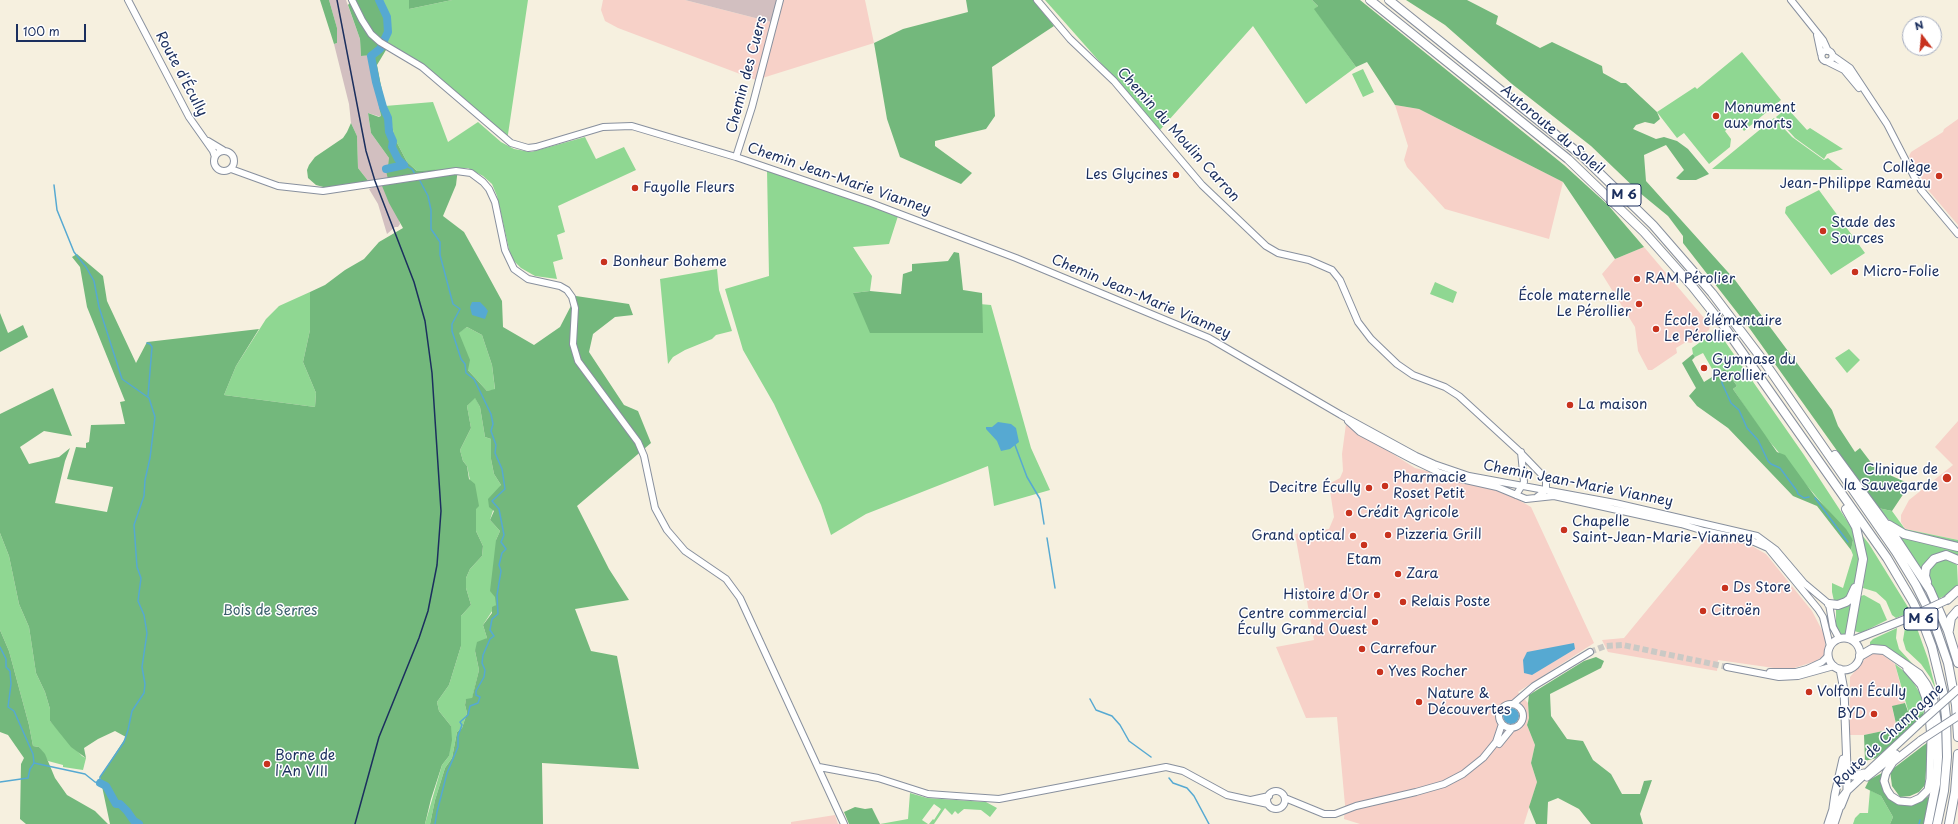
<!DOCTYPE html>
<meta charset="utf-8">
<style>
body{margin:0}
#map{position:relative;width:1958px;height:824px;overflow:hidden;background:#f6f0df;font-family:"Playpen Sans",sans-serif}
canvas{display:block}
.north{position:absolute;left:1902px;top:16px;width:40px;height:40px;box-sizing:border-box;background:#fff;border:1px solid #a4acbf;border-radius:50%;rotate:344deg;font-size:11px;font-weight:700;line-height:16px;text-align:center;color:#1b2f5e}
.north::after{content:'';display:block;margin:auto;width:14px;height:18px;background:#c8321e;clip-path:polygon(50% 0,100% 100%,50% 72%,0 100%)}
.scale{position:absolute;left:16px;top:24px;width:70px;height:18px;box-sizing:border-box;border:2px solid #1b2f5e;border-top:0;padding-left:5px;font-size:12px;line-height:14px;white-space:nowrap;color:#1b2f5e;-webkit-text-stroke:3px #fff;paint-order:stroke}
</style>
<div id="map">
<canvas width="1958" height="824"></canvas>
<div class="north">N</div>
<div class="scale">100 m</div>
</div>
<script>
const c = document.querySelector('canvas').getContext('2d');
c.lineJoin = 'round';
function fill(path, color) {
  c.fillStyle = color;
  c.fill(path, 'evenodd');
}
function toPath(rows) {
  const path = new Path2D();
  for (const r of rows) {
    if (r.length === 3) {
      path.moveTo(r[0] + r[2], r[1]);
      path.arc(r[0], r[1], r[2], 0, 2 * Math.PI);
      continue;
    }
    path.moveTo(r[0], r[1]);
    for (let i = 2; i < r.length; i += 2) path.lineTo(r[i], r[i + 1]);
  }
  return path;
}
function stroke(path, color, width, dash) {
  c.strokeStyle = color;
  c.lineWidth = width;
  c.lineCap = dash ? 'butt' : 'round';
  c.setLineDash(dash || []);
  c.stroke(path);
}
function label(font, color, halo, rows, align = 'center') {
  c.font = font + ' "Playpen Sans",sans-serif';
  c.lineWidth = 3;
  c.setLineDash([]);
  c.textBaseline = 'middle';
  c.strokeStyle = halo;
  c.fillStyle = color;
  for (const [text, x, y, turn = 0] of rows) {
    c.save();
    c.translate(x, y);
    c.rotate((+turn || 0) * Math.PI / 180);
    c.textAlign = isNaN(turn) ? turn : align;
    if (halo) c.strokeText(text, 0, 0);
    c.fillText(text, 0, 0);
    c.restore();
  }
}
fill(toPath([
 [603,0,685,0,771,22,778,0,865,0,874,43,756,80,618,28,605,21,601,10],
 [1395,105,1419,109,1563,182,1549,239,1445,209,1407,167,1404,160,1408,146],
 [1958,119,1958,225,1929,191,1909,156,1911,152,1943,132,1944,129],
 [1644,247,1710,325,1709,330,1691,343,1686,342,1676,348,1677,353,1652,370,1648,370,1638,351,1635,327,1602,274,1615,259],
 [1958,421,1958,540,1905,529,1901,522,1901,515,1909,500,1953,465,1935,447],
 [1346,424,1415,468,1501,490,1531,507,1594,643,1518,692,1528,703,1529,718,1527,725,1535,745,1531,763,1537,782,1524,824,1360,824,1344,819,1345,805,1337,717,1306,718,1276,647,1314,640,1295,534,1329,529,1334,517,1329,484,1340,478,1343,471,1342,454],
 [1709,535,1750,545,1766,554,1812,611,1825,636,1825,655,1816,661,1788,670,1718,660,1717,671,1608,652,1602,640,1624,638],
 [1880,653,1895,664,1905,703,1892,707,1897,728,1864,735,1849,735,1850,677,1869,654],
 [835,815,838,824,791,824,791,822]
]), '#f7d1c8');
fill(toPath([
 [329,0,346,0,360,39,361,56,372,54,381,117,368,113,371,133,389,158,388,179,400,224,398,227,395,227,387,234,378,204,369,189,375,186,369,182,358,168,357,136,351,123,349,104,334,44,337,43,337,28],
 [685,0,779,0,771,22]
]), '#d2bfc0');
fill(toPath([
 [379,0,409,0,409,9,452,0,528,0,507,141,422,67,385,42,389,28],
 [1045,0,1312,0,1318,6,1315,9,1356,67,1306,104,1253,26,1160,130],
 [1742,52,1781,100,1744,131,1736,121,1725,131,1731,139,1730,147,1709,164,1684,133,1677,138,1657,112,1695,87,1697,89],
 [1363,69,1374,92,1363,97,1352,74],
 [433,102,448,142,478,122,501,142,514,149,531,152,585,137,596,159,624,147,636,170,558,206,565,232,557,235,563,259,553,262,557,279,535,276,521,268,511,258,497,196,492,184,483,176,468,168,417,171,407,162,395,139,390,116,385,106],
 [1787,108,1807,130,1810,128,1843,149,1827,154,1824,159,1795,138,1776,117],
 [1774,118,1792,137,1824,160,1828,158,1843,170,1712,169],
 [767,170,898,216,889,244,853,247,872,276,870,291,853,293,991,305,1031,448,1050,490,994,506,988,466,866,514,831,535,821,505,774,404,743,350,725,289,769,276],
 [1819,190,1865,253,1831,275,1785,213,1786,207],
 [717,269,719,290,732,331,716,335,712,339,685,350,673,357,668,364,660,279],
 [1435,282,1457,292,1453,303,1430,294],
 [310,292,310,330,303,362,316,393,315,407,224,395,236,366,266,319,279,306],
 [467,327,482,335,492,365,495,390,487,391,468,370,458,333],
 [1717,330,1804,455,1853,530,1860,557,1858,571,1851,593,1841,603,1834,601,1832,592,1832,583,1843,588,1853,555,1851,550,1853,540,1764,435,1733,389,1737,386,1725,369,1716,376,1703,353,1695,357,1693,354,1692,348],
 [1849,349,1860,360,1847,373,1835,358],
 [475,397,480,407,485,437,491,439,491,459,494,474,501,485,490,520,500,531,496,540,496,605,483,625,487,638,475,651,479,670,472,699,466,700,465,705,467,713,462,728,457,732,452,758,445,768,435,800,430,824,425,824,442,765,449,756,451,726,439,711,437,702,449,685,461,646,461,616,471,605,466,588,466,578,470,569,482,556,483,546,476,531,476,509,467,466,463,461,460,450,471,428,467,406],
 [1878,508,1892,511,1905,529,1958,540,1958,545,1914,535,1891,522],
 [0,533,9,556,19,604,29,627,36,673,45,692,50,709,50,721,82,756,86,758,83,770,63,767,63,765,48,761,39,747,33,746,29,725,9,651,0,630],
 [1862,535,1869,544,1911,612,1896,618,1892,615,1886,601,1876,592,1863,588,1865,571],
 [1903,536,1958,550,1958,557,1952,553,1941,553,1922,573,1901,539,1900,537],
 [1947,559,1957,565,1958,586,1949,594,1938,599,1930,581,1930,569,1937,562],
 [1864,595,1880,604,1887,620,1861,633,1854,631,1859,600,1861,596],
 [1853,600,1847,634,1840,635,1836,629,1836,608],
 [1914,620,1928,659,1936,690,1930,677,1921,664,1906,650,1903,640,1905,628],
 [1897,628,1896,638,1899,649,1921,673,1870,646,1870,642,1873,639],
 [1895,664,1909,675,1921,695,1924,712,1911,721],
 [1870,790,1881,796,1893,817,1890,824,1853,824,1855,818,1860,813,1868,813],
 [910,793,927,798,986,802,997,808,990,817,981,810,964,809,958,814,955,811,952,815,945,808,934,824,929,824,933,819,934,820,941,809,934,804,922,820,928,824,880,824,908,819]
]), '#8fd792');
fill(toPath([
 [320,0,329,0,337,28,337,43,334,44],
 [352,0,379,0,387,17,389,28,388,36,383,45,386,50,377,65,385,106,390,116,395,139,407,162,417,171,458,168,456,185,443,216,464,232,484,268,502,301,503,327,534,345,560,327,576,296,629,304,633,315,615,317,593,334,589,352,624,405,638,411,651,443,577,506,609,569,629,600,575,609,591,651,617,656,639,769,542,763,543,824,430,824,435,800,445,768,452,758,457,732,462,728,467,713,465,705,466,699,472,698,479,670,475,651,477,642,487,638,483,625,492,613,492,607,496,605,495,597,490,591,496,540,500,531,490,520,494,511,489,507,488,499,501,485,494,474,491,459,491,439,485,437,480,407,475,398,467,406,471,428,460,450,463,461,467,466,469,479,475,484,479,506,476,509,476,531,483,546,482,556,470,569,466,578,466,588,471,605,461,616,461,646,449,685,437,702,439,711,451,726,452,740,449,756,442,765,431,799,425,824,110,824,100,777,126,737,115,731,98,739,84,748,86,758,71,747,50,721,50,709,45,692,36,673,29,627,19,604,9,556,0,533,0,414,53,388,72,436,44,431,20,447,29,464,59,457,70,448,65,461,55,503,107,512,113,487,67,479,76,447,86,448,86,443,89,442,91,425,125,424,120,402,125,401,87,307,80,267,72,257,77,254,103,276,107,301,136,363,147,342,259,329,236,366,224,395,315,407,316,393,303,362,310,330,310,292,325,285,345,270,364,259,379,242,403,228,389,203,380,181,388,179,385,167,388,166,389,158,371,133,368,113,379,117,381,116,370,62,371,55,361,56,360,39,348,5],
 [467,327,482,335,492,365,495,389,487,391,468,370,470,360,459,333],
 [409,0,452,0,409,9],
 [966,0,1033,0,1054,26,992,67,995,116,986,129,935,141,935,146,972,173,961,184,900,157,887,119,874,43,903,29,968,12],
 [1312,0,1360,0,1564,165,1608,205,1644,247,1615,259,1563,182,1419,109,1395,105,1367,62,1356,67,1314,9,1318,6],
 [1406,0,1467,0,1498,16,1496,24,1540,48,1552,42,1602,66,1603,73,1621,83,1626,83,1657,112,1660,119,1654,124,1645,122,1636,125,1633,129,1656,139,1664,137,1677,141,1688,149,1709,174,1696,180,1680,180,1676,178,1684,170,1666,145,1644,155,1646,181,1735,280,1832,410,1838,426,1855,452,1860,448,1876,469,1910,484,1892,511,1878,508,1750,329,1683,243,1683,236,1668,216,1640,193,1591,146,1512,84,1445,25],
 [351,123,357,136,358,168,369,182,327,188,316,185,308,178,307,170,309,165,315,157,343,138,347,132],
 [954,252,959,253,963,290,982,293,983,333,870,333,853,293,870,291,901,294,903,274,912,271,912,264,948,261],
 [0,313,8,333,23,325,28,337,0,352],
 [1693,354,1695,357,1692,360,1704,382,1725,369,1737,386,1733,389,1777,452,1785,455,1814,495,1846,529,1853,540,1851,550,1817,506,1793,496,1728,428,1697,406,1689,396,1696,388,1682,363],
 [0,630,9,651,29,725,33,746,39,747,45,754,55,778,67,795,95,811,108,824,26,824,20,819,21,764,24,758,8,735,0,732],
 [1596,657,1604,661,1601,668,1550,694,1551,716,1567,739,1583,741,1593,760,1611,774,1622,794,1640,794,1644,781,1652,780,1640,814,1643,824,1591,824,1579,809,1558,798,1548,802,1547,824,1536,824,1529,807,1537,782,1531,763,1535,745,1527,725,1529,718,1528,703,1529,695,1584,661],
 [1905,703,1911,720,1924,712,1923,717,1876,758,1865,761,1864,735,1897,728,1892,706],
 [1928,742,1925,785,1919,792,1910,796,1900,797,1892,786,1890,771],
 [1882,773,1884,789,1892,801,1901,805,1916,804,1931,795,1926,824,1890,824,1893,817,1881,796,1865,788,1869,780],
 [855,807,865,809,872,808,880,824,849,824,844,812]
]), '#73b87c');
fill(toPath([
 [472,302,480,302,485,307,488,311,485,319,472,315,470,307],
 [998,422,1011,424,1016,428,1019,442,1010,449,1001,451,997,441,986,429,986,427,992,427],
 [1574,643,1575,649,1532,675,1524,673,1523,660,1527,652],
 [1511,716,8]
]), '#56a9d2');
stroke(toPath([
 [404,165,412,169,415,174],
 [419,179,428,196,431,210,431,229,440,242,440,255,453,304,460,309,452,324,452,331,461,359,465,364,466,373,474,379,491,414,493,424,491,431,496,445,495,453,502,469,505,489,492,501,499,509,504,535,501,542,506,549,502,553,499,565,501,571,497,595,498,614,492,619,490,630,494,636,490,639,483,655,482,663,485,670,484,677,476,691,476,695,480,697,478,703,470,706,468,715,460,722,462,725,458,736,458,747,447,773,437,812,435,824],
 [147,343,150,344,152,347,148,396],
 [1719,375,1722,377,1722,383,1731,403,1739,410,1747,428,1758,440,1768,461,1771,464,1780,468,1797,491,1798,494,1804,498,1809,497],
 [1015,445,1027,477,1040,499,1044,524],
 [1815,498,1848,542],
 [1047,538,1055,588],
 [0,647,6,659,6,667,10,671,11,684,8,707,14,711,33,754,34,763],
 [1090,699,1096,710,1112,716,1120,725,1129,741,1151,757],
 [34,763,85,774,95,782,100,783,100,777,124,742,128,730,132,711,144,693,145,684,142,667,147,633,144,615,138,601,141,578,137,567,134,525,144,496,145,480,150,458,155,417,149,398,122,379,99,307,94,281,86,267,74,252,57,210,54,185],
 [1169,778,1173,783,1187,788,1194,796,1209,824],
 [0,782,28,778,30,769,34,763],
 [1919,824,1920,820]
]), '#56a9d2', 1.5);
stroke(toPath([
 [379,0,387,17,388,32,380,49,371,56,376,82,383,107,388,118,389,132,393,141,392,147,398,159,404,165],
 [386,169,404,165],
 [100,783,106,786,116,804,120,804,127,811,134,821,139,824]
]), '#56a9d2', 8);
stroke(toPath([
 [1590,652,1605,646,1623,645,1727,667]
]), '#cac9c5', 6, [6, 3]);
const secondary = toPath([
 [128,0,189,117,213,151,215,157],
 [352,0,362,20,371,34,380,42,422,67,511,143,528,148,536,147,603,127,632,126,736,157,871,203,1016,258,1209,338,1341,415,1416,456,1434,464,1469,476,1615,503,1757,536,1776,550,1804,583,1829,604,1833,627,1839,638],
 [1037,0,1070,39,1114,81,1202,185,1266,246,1278,253,1309,260,1332,270,1340,280,1358,322,1371,339,1397,364,1413,375,1445,387,1459,396,1519,451,1546,479,1546,490,1537,497],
 [1791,0,1823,40,1828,51],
 [1817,35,1821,54],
 [1827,56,5.5],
 [1833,56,1850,68,1887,124,1921,190,1958,234],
 [1828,62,1844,70,1859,88],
 [208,141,223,150],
 [224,161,10],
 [736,157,752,107,780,0],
 [231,169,278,186,323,191,456,171,471,173,483,182,489,189,495,202,505,250,514,269,528,279,560,286,567,290,572,297,575,308,573,344,578,361,638,442,644,456,655,508,667,530,685,551,726,579,740,598,844,824],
 [1348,421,1360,432,1413,460,1438,472,1461,479,1497,487,1526,499,1554,496,1681,524,1704,531,1752,541,1768,548,1818,609,1823,617,1830,646],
 [1516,495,1524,482,1521,452],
 [1727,667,1779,677,1798,676,1834,666],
 [1770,672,1796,672,1807,669,1822,662,1828,656],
 [1511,716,12],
 [1513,704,1534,686,1590,652],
 [1499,744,1512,728],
 [819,767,878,778,928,794,999,799,1166,767,1183,771,1227,795,1268,804],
 [1276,800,9],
 [1285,798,1324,814,1335,814,1356,806,1416,792,1444,784,1463,774,1483,758,1496,742,1502,724],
 [1251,800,1269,796]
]);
const primary = toPath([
 [1844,654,16],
 [1853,640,1906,619],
 [1840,669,1844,690,1847,768,1847,791,1841,806],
 [1907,669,1921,685,1928,704,1931,738,1930,779,1928,790,1920,798,1911,802,1899,801,1891,796,1887,790,1884,781,1886,773,1893,762,1921,740],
 [1847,768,1848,773,1853,776,1864,773],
 [1867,777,1896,754],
 [1833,808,1835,794,1843,759],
 [1828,824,1833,809,1847,791,1920,723],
 [1834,824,1839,809]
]);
const highway = toPath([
 [1370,0,1568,159,1644,232,1692,286,1723,325,1887,558,1913,602,1923,623,1932,647,1943,692,1946,717,1947,757,1944,791,1937,824],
 [1389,0,1581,155,1653,225,1712,293,1765,363,1896,552,1916,585,1932,617,1948,663,1956,705,1958,737],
 [1835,455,1893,534,1930,590,1948,631,1958,663],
 [1846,509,1856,527,1863,559,1849,638],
 [1889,525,1904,534,1958,547],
 [1927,582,1925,576,1926,568,1934,559,1946,555,1958,560],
 [1947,600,1958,590],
 [1829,604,1838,605,1846,602,1850,599,1855,588],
 [1949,630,1951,618,1958,610],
 [1860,656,1872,649,1884,650,1919,674,1926,684,1933,698,1937,723,1938,757,1936,784,1928,824],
 [1949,824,1955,792,1958,754]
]);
stroke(secondary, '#88909e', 8);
stroke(primary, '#88909e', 9);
stroke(highway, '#88909e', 10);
stroke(secondary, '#fff', 6);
stroke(primary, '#fff', 7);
stroke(highway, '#fff', 8);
stroke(toPath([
 [337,0,366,151,375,181,414,282,425,321,432,373,441,511,437,565,428,611,419,638,379,737,355,824]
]), '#1b2f5e', 1.5);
const primaryBridge = toPath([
 [1906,619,1947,600],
 [1920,723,1958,689],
 [1921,740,1958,716]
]);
stroke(primaryBridge, '#88909e', 9, []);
stroke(primaryBridge, '#fff', 7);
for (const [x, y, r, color] of [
 [1716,116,4,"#c8321e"],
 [1176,175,4,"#c8321e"],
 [1939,176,4,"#c8321e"],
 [635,188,4,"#c8321e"],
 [1823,231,4,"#c8321e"],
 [604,262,4,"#c8321e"],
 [1855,272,4,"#c8321e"],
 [1637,279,4,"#c8321e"],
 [1639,304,4,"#c8321e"],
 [1656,329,4,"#c8321e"],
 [1704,368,4,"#c8321e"],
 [1570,405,4,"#c8321e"],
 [1947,478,5,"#c8321e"],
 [1385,486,4,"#c8321e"],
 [1369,488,4,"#c8321e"],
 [1349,513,4,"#c8321e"],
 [1564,530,4,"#c8321e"],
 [1388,535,4,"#c8321e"],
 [1353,536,4,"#c8321e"],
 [1364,545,4,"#c8321e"],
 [1398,574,4,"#c8321e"],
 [1725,588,4,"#c8321e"],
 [1377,595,4,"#c8321e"],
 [1403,602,4,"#c8321e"],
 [1703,611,4,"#c8321e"],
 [1375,622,4,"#c8321e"],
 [1362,649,4,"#c8321e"],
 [1380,672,4,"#c8321e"],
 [1809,692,4,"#c8321e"],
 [1419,702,4,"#c8321e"],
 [1874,714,4,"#c8321e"],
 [267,764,4,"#c8321e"]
]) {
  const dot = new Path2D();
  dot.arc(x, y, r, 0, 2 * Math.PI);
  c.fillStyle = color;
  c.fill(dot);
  stroke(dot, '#fff', 1.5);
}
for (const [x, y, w] of [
 [1624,195,34],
 [1921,619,34]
]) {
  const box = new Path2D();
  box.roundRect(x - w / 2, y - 11, w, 22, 3);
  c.fillStyle = '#fff';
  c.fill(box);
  stroke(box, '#1b2f5e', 1);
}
label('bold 13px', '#1b2f5e', null, [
 ["M 6",1624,195],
 ["M 6",1921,619]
]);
label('14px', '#1b2f5e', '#fff', [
 ["Route d'Écully",181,74,62],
 ["Chemin des Cuers",747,75,-75],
 ["Autoroute du Soleil",1552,130,40],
 ["Chemin du Moulin Carron",1178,135,48],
 ["Chemin Jean-Marie Vianney",839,179,19],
 ["Chemin Jean-Marie Vianney",1141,297,23],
 ["Chemin Jean-Marie Vianney",1578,484,11],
 ["Route de Champagne",1889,736,-43]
]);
label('14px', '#1b2f5e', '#fff', [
 ["Monument",1724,108],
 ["aux morts",1724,124],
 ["Collège",1931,168,"right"],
 ["Jean-Philippe Rameau",1931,184,"right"],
 ["Les Glycines",1168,175,"right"],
 ["Fayolle Fleurs",643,188],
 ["Stade des",1831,223],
 ["Sources",1831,239],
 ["Bonheur Boheme",612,262],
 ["Micro-Folie",1863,272],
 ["RAM Pérolier",1645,279],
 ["École maternelle",1631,296,"right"],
 ["Le Pérollier",1631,312,"right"],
 ["École élémentaire",1664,321],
 ["Le Pérollier",1664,337],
 ["Gymnase du",1712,360],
 ["Perollier",1712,376],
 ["La maison",1578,405],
 ["Clinique de",1938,470,"right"],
 ["la Sauvegarde",1938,486,"right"],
 ["Pharmacie",1393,478],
 ["Roset Petit",1393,494],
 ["Decitre Écully",1361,488,"right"],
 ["Crédit Agricole",1357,513],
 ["Chapelle",1572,522],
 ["Saint-Jean-Marie-Vianney",1572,538],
 ["Pizzeria Grill",1396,535],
 ["Grand optical",1345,536,"right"],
 ["Etam",1364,560,"center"],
 ["Zara",1406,574],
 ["Ds Store",1733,588],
 ["Histoire d'Or",1369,595,"right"],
 ["Relais Poste",1411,602],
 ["Citroën",1711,611],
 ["Centre commercial",1367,614,"right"],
 ["Écully Grand Ouest",1367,630,"right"],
 ["Carrefour",1370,649],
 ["Yves Rocher",1388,672],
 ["Volfoni Écully",1817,692],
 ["Nature &",1427,694],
 ["Découvertes",1427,710],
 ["BYD",1866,714,"right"],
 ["Borne de",275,756],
 ["l'An VIII",275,772]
], 'left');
label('14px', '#3e616e', '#fff', [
 ["Bois de Serres",270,611]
]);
</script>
